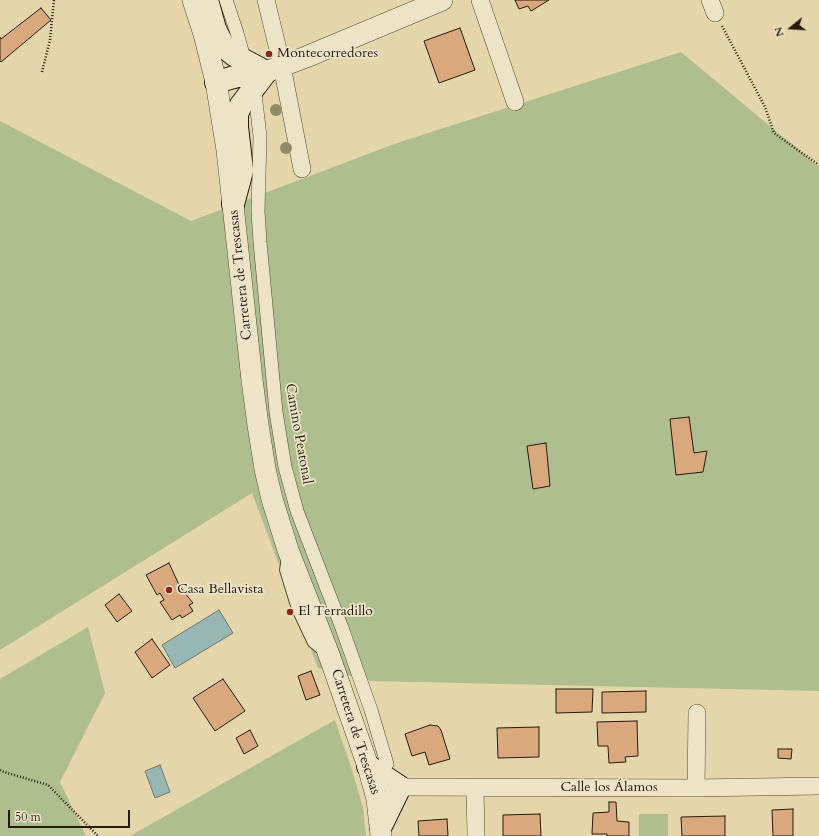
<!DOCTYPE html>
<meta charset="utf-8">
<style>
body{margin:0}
#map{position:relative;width:819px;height:836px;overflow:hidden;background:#e4d5aa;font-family:Cardo,serif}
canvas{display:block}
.north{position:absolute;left:771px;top:8px;width:40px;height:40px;-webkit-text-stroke:3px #ede4c8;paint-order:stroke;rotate:252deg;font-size:11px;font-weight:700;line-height:16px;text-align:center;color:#251b0f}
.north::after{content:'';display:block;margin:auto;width:14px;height:18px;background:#251b0f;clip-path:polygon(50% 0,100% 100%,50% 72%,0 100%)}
.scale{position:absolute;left:8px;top:810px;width:122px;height:18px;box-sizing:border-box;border:2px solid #251b0f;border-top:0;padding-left:5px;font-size:12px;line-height:14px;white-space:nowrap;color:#251b0f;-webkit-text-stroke:3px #ede4c8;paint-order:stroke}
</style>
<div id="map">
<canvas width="819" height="836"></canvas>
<div class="north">N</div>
<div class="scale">50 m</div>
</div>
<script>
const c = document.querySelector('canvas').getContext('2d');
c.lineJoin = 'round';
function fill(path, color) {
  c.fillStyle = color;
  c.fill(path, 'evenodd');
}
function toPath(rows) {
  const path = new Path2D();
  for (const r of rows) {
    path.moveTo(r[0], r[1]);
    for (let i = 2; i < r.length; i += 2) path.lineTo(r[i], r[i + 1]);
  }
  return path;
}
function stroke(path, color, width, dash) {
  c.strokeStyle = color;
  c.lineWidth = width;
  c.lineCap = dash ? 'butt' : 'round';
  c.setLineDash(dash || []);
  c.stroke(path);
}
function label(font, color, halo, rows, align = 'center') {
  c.font = font + ' Cardo,serif';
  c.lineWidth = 3.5;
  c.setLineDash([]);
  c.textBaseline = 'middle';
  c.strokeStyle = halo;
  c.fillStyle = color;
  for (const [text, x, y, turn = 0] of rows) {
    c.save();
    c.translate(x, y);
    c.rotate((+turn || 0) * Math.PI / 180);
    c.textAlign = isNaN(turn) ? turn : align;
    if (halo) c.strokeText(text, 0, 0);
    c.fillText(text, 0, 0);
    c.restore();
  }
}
fill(toPath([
 [681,52,819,167,819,691,372,681,318,668,252,493,0,650,0,121,191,221,397,143],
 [88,627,105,693,60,782,86,836,0,836,0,679],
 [335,720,352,770,363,808,366,836,130,836],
 [639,814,668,814,668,836,639,836]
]), '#aebe8e');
const water = toPath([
 [219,610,233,633,175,668,162,645,219,610],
 [160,765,170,792,155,798,145,771,160,765]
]);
fill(water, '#98b7b2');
stroke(water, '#6a7971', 1);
const building = toPath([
 [515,0,549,0,531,11,528,6,519,9,515,0],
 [41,8,51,20,1,62,0,61,0,37,1,39,41,8],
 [460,28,475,70,439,83,424,41,460,28],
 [689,417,694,453,707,451,703,472,676,475,670,419,689,417],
 [546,443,550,486,533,489,527,446,546,443],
 [169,563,180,587,193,603,189,605,193,611,182,618,180,615,172,620,160,602,164,600,160,593,157,595,146,575,169,563],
 [119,594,132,611,117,622,105,605,119,594],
 [152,639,170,665,152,678,135,652,152,639],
 [311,671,320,695,306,700,298,676,311,671],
 [223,679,245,711,215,731,193,698,223,679],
 [556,689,593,689,592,712,556,713,556,689],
 [646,691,646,712,602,713,602,692,646,691],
 [637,721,638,756,625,757,626,762,609,763,608,746,598,746,597,722,637,721],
 [430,725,438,726,441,730,450,759,429,765,425,752,412,756,405,734,430,725],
 [539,727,539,757,498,758,497,728,539,727],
 [250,730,258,746,244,754,236,738,250,730],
 [778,749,792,749,791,759,778,758,778,749],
 [609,802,616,802,617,821,629,822,629,836,607,836,607,834,592,834,593,813,609,812,609,802],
 [793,809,793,836,773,836,772,810,793,809],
 [540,814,541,836,503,836,503,815,540,814],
 [725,816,725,836,682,836,681,817,725,816],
 [447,819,448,836,419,836,418,821,447,819]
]);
fill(building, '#d9a87c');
stroke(building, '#251b0f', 1);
const service = toPath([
 [286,558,284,570,296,609,312,643,318,648,323,650]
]);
const pedestrian = toPath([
 [226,0,237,33,242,51],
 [255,94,260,136,258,211,260,242,276,412,285,467,297,511,342,628,371,710,387,764]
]);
const minor = toPath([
 [266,0,282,66,302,169],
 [480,0,515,102],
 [710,0,715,13],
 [400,787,696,788,819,786],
 [475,788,476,836],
 [696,788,697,713]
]);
const tertiary = toPath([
 [193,0,204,34,216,82,227,150,252,380,258,425,265,469,272,499,288,550,328,652,368,766,377,799,381,835],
 [266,72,306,57,442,0]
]);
const secondary = toPath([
 [207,0,215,29,224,47,234,55,266,72],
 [216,82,238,76,266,72],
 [233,204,239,182,242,170,237,127,237,114,241,105,266,72],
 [368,766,400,787,381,826]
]);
stroke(service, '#554a36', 10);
stroke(pedestrian, '#554a36', 14);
stroke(minor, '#554a36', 18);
stroke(tertiary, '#554a36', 22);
stroke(secondary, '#251b0f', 24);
stroke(toPath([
 [722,26,765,107,774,133,819,165],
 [42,72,50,40,54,0],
 [0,770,4,772,48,785,98,836]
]), '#251b0f', 2.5, [1, 2]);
stroke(service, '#ede4c8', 8);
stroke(pedestrian, '#ede4c8', 13);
stroke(minor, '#ede4c8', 17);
stroke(tertiary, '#ede4c8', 21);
stroke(secondary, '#ede4c8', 22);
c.fillStyle = '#928a6a';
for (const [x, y] of [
 [276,110],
 [286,148]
]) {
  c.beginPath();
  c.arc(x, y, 6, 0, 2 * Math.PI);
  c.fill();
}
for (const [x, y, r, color] of [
 [269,54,4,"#8f2418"],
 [169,590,4,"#8f2418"],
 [290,612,4,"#8f2418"]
]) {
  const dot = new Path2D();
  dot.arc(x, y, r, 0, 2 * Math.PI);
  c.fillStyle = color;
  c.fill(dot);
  stroke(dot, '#ede4c8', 1.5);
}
label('14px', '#251b0f', '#ede4c8', [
 ["Montecorredores",277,54],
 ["Casa Bellavista",177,590],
 ["El Terradillo",298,612]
], 'left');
label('14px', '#251b0f', '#ede4c8', [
 ["Carretera de Trescasas",241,275,-96],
 ["Camino Peatonal",298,434,80],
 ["Carretera de Trescasas",355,732,72],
 ["Calle los Álamos",609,788]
]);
</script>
